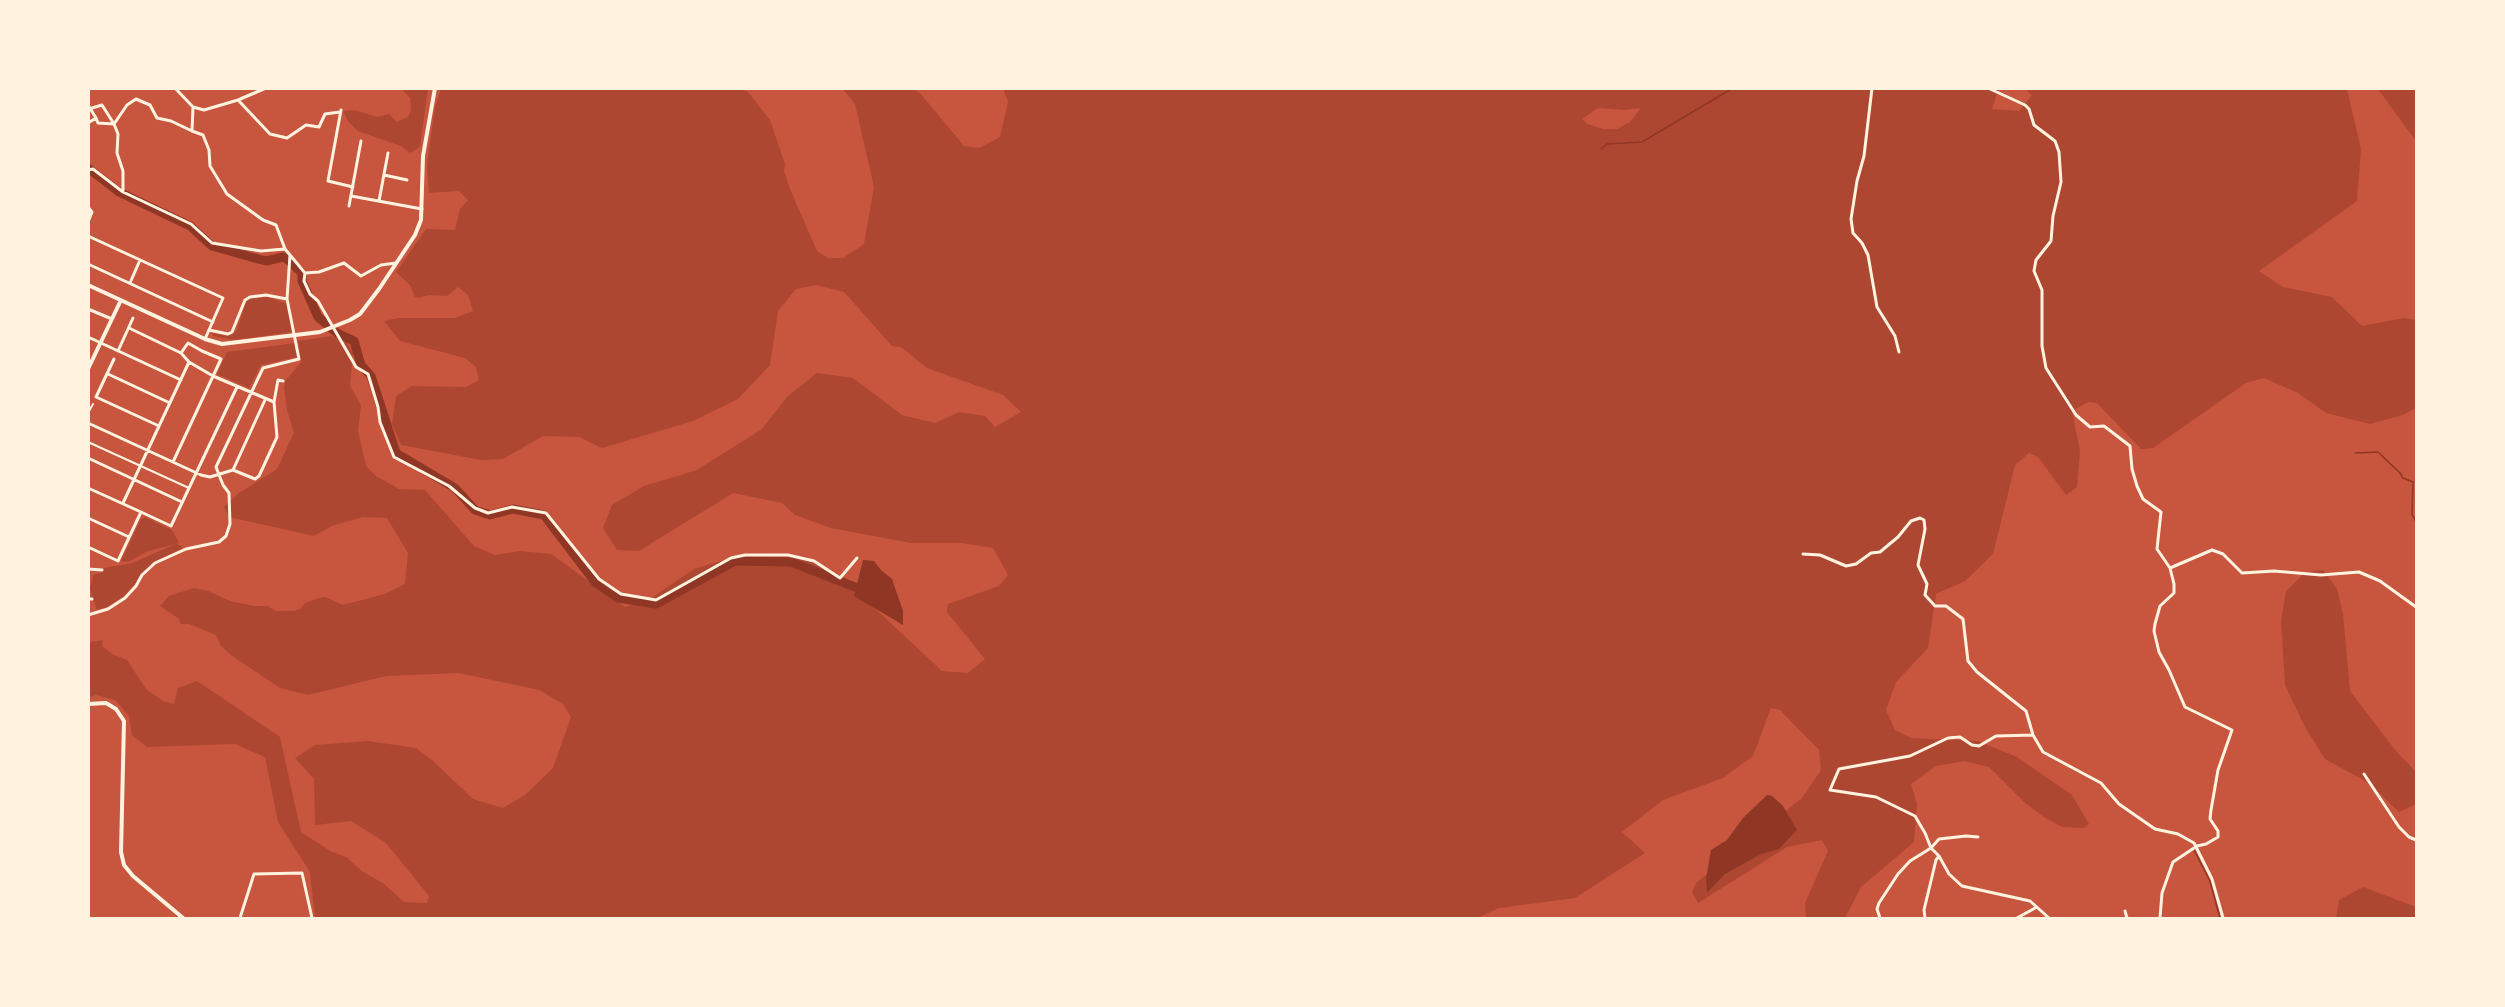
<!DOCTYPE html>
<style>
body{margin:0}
#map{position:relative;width:2505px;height:1007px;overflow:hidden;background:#c8553d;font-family:Roboto,sans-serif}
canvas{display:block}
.frame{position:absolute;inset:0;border:90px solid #fff3e0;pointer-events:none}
</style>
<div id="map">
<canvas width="2505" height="1007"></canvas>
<div class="frame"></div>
</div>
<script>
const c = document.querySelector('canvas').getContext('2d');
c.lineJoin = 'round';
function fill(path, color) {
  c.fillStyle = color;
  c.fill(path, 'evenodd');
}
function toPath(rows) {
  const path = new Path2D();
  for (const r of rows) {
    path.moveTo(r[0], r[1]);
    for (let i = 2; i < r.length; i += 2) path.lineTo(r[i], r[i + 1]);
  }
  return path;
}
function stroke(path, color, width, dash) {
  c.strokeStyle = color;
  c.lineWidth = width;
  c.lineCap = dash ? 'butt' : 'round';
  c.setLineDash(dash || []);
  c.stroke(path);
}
fill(toPath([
 [738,88,748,92,770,120,785,164,784,171,790,189,817,251,828,258,843,258,864,244,874,187,855,104,843,89,913,89,920,93,964,146,979,148,1000,137,1008,102,1003,88,1999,88,1992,109,2019,111,2032,95,2025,89,2347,89,2361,149,2357,201,2259,271,2283,287,2332,297,2362,326,2404,318,2416,320,2416,408,2403,415,2370,424,2326,413,2298,393,2264,378,2246,383,2153,448,2141,449,2097,403,2088,402,2072,411,2080,451,2077,487,2066,495,2038,457,2029,453,2015,465,1993,554,1965,581,1936,594,1928,648,1896,682,1886,710,1895,730,1911,738,1978,741,2017,757,2072,795,2089,824,2083,828,2062,827,2044,817,2024,802,1989,767,1965,761,1936,766,1911,784,1917,804,1914,842,1861,887,1845,918,1806,918,1805,903,1828,851,1822,840,1787,847,1698,903,1692,892,1696,883,1802,798,1821,770,1819,750,1780,710,1771,708,1753,756,1723,778,1663,800,1622,832,1645,853,1575,898,1499,908,1477,918,315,918,310,872,278,822,265,757,235,744,147,747,132,735,129,716,115,700,96,695,89,697,89,645,90,642,103,640,102,646,112,654,127,660,146,689,163,701,174,704,178,688,197,681,280,737,301,832,332,852,346,857,363,872,383,883,404,902,427,903,429,896,386,843,351,821,315,825,314,779,295,758,315,745,368,741,416,748,433,761,473,799,503,808,525,795,553,768,571,717,563,704,539,690,459,673,386,676,308,695,280,688,231,655,221,646,216,635,189,624,181,624,178,618,160,606,169,596,194,588,208,591,230,601,254,606,267,606,276,611,294,611,300,609,305,603,319,598,325,597,343,605,385,594,405,584,408,553,387,518,363,517,332,526,314,536,229,517,224,507,239,493,277,469,294,433,287,410,284,387,286,380,301,362,298,341,332,336,347,343,353,353,350,386,361,405,358,431,366,466,376,476,399,489,425,490,474,546,495,555,520,551,551,554,625,607,653,597,694,569,742,555,788,555,814,561,849,584,942,671,968,673,985,659,947,612,948,604,999,586,1008,575,993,548,962,543,911,543,831,528,795,515,782,503,733,493,639,551,617,550,603,528,612,505,644,486,697,470,762,429,787,397,817,373,853,378,902,415,935,423,959,412,985,416,995,427,1021,412,1003,395,927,368,901,347,892,346,844,292,816,285,796,289,778,311,770,365,738,399,693,421,602,448,579,437,543,436,503,459,481,460,401,445,392,424,396,396,412,386,466,387,479,380,476,367,465,358,400,341,384,321,398,318,455,318,473,311,468,295,458,287,447,296,429,295,418,298,415,297,410,285,396,272,426,229,455,230,460,209,468,200,459,191,429,193,427,165,435,107,441,89],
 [1598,108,1624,110,1641,108,1630,122,1617,129,1603,129,1587,124,1582,119],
 [402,89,428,89,420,147,410,153,401,146,358,131,348,121,343,111,354,110,377,117,389,114,397,122,408,117,411,110,410,98],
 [2378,89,2416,89,2416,141,2413,137],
 [268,297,287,304,292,332,234,340,213,336,212,333,226,336,232,335,237,330,246,302,249,299],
 [295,343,297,357,261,365,249,388,217,374,227,352],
 [145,517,172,530,179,543,176,544,182,546,181,549,154,562,125,595,107,607,97,610,90,589,93,575,103,572,104,568,132,563,176,544,148,551,128,562,121,561,141,519],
 [2323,570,2337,589,2343,614,2350,691,2396,751,2416,772,2416,804,2399,812,2369,783,2325,759,2305,727,2285,685,2281,621,2286,591,2306,572],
 [2363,887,2416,907,2416,918,2336,918,2339,900]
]), '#ae4732');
fill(toPath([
 [863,560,874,561,881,570,892,579,903,611,903,625,854,596],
 [1767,795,1772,796,1783,806,1797,830,1779,849,1761,854,1725,874,1707,893,1706,879,1711,850,1727,840,1743,818]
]), '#8f3625');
stroke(toPath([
 [1601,149,1607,144,1642,142,1733,88],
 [2355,453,2378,452,2400,473,2403,478,2413,482,2412,514,2416,522],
 [2194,850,2210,881,2220,918]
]), '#8f3625', 1.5);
stroke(toPath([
 [88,168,119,192,190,226,212,246,258,259,266,261,283,257,287,259,302,273,302,281,318,317,337,333,354,341,361,365,371,376,396,453,455,488,475,510,490,515,513,509,544,515,595,582,618,598,656,604,735,561,791,562,855,587]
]), '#8f3625', 9);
stroke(toPath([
 [88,413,93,404],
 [88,442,189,488]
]), '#fff3e0', 2);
stroke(toPath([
 [175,88,193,107,204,110,238,100,266,88],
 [1872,88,1864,156,1857,181,1851,219,1853,233,1862,243,1868,255,1877,307,1895,336,1899,352],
 [1988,88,2025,105,2029,109,2034,125,2055,141,2059,152,2061,182,2053,216,2051,241,2036,260,2034,271,2042,290,2042,346,2046,368,2076,415,2090,427,2104,426,2130,446,2132,469,2137,486,2143,499,2161,512,2157,549,2170,568,2174,584,2174,593,2160,606,2155,624,2154,631,2159,652,2169,670,2185,707,2232,730,2218,770,2211,810,2210,819,2218,831,2218,837,2206,844,2197,846,2173,862,2162,893,2160,918],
 [238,100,270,134,287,138,306,125,319,127,325,114,340,112],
 [88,105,96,118,88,123],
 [193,107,192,131,203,135,209,150,210,166,227,194,263,220,276,225,285,249,305,273,304,281,310,294,318,301,356,367,368,374,378,407,380,422,394,457,449,486,475,508,488,513,512,507,546,513,599,579,621,594,656,600,731,558,745,555,788,555,814,561,840,578,857,558],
 [92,108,102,105,114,124,127,105,136,99,150,105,157,118,171,121,192,131],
 [341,110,328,181,353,187],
 [96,118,98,123,114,124,118,134,117,153,123,171,123,192],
 [88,170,93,169,123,192,191,224,212,243,261,251,285,249],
 [384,175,407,180],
 [351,196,422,209],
 [379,201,388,153],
 [349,206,361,141],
 [88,207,92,212,88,222],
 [88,236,223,298,205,339],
 [88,264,213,322],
 [305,273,319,272,344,263,361,276,381,265,396,263],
 [130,283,140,260],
 [88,309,112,319],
 [209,330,228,334,232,332,245,300,250,297,266,295,287,299],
 [88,337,181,380],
 [118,351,133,318],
 [114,359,96,397,159,426],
 [108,374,170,403],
 [274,402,278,380,283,381],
 [88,423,201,475,210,477,233,470,255,479,259,476,277,437,274,402,213,376,189,362,181,353,129,328],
 [88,458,182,502],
 [173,462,221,359,202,351,188,343,181,353],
 [233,470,265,400],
 [88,488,141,512],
 [123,503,189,362],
 [88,518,129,537],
 [88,547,118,561,141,512,171,526,237,387],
 [1803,554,1820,555,1846,566,1856,564,1871,553,1880,552,1898,537,1911,521,1920,518,1924,520,1925,529,1918,565,1927,584,1925,595,1935,606,1946,606,1963,619,1968,661,1977,672,2026,711,2033,735,2043,752,2101,783,2119,804,2155,829,2178,834,2194,843,2212,879,2223,918],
 [2170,568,2212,550,2223,554,2242,573,2274,571,2321,575,2359,572,2380,581,2416,607],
 [88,569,102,570],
 [88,599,92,599],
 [88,615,108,609,125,598,136,586,142,575,155,563,186,549,219,542,226,536,230,524,229,493,223,485,216,467,263,368,299,359,287,299,290,255],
 [2033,735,1996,736,1979,746,1972,745,1960,737,1948,738,1910,756,1839,769,1830,790,1876,797,1915,816,1925,833,1931,848,1939,856,1949,874,1962,886,2030,901,2049,918],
 [2364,774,2399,827,2409,837,2416,840],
 [2125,911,2127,918],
 [240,918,254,874,302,873,312,918],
 [1880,918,1877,909,1879,903,1898,874,1910,861,1931,848,1939,839,1966,836,1978,837],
 [1925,918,1924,910,1936,860,1939,856],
 [2017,918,2037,907]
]), '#fff3e0', 3);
stroke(toPath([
 [88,285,205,339,222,344,320,332,350,320,360,314,379,289,415,235,421,220,423,156,435,88],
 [88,369,121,300],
 [88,704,106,703,116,709,124,721,121,852,124,865,133,876,183,918]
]), '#fff3e0', 4);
</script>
